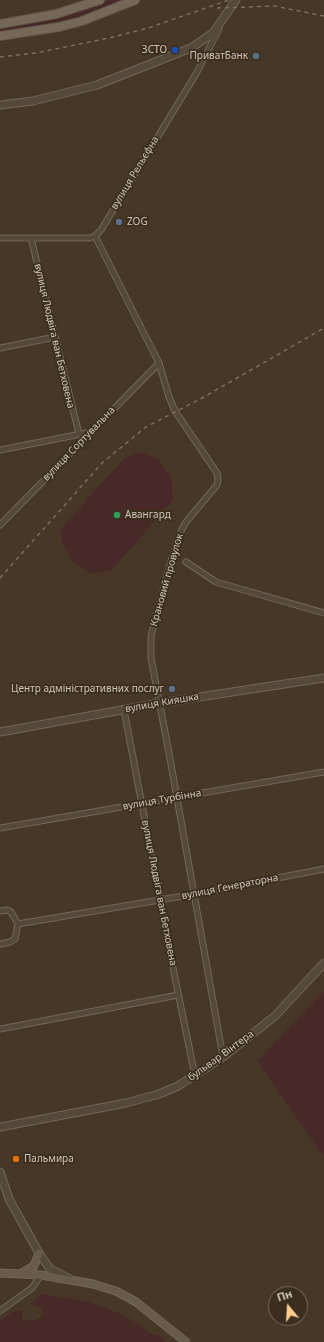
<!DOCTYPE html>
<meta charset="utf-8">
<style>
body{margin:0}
#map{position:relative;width:324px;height:1342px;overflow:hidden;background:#463726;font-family:"Noto Sans",sans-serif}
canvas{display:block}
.north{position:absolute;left:268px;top:1286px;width:40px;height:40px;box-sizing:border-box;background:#3b2e1f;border:1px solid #766a5d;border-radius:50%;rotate:342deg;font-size:11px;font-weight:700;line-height:16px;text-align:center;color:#cec5b9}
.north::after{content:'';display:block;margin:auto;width:14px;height:18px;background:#fecd8e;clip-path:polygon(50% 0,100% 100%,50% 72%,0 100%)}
</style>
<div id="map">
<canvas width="324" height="1342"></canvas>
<div class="north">Пн</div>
</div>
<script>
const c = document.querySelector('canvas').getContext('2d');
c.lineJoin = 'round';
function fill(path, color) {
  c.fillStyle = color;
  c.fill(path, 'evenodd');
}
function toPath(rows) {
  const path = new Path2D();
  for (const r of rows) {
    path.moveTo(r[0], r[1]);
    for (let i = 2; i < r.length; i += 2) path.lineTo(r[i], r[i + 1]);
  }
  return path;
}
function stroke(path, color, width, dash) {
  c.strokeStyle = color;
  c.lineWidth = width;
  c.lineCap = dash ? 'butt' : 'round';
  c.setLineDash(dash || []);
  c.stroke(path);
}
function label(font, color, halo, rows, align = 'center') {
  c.font = font + ' "Noto Sans",sans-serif';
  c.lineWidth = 3.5;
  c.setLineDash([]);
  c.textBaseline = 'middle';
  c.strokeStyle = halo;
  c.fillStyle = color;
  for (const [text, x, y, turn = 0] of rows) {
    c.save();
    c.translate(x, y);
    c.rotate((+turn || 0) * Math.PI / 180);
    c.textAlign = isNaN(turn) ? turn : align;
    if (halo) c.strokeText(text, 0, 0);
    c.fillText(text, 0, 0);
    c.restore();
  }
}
fill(toPath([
 [111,0,125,0,75,18,0,33,0,27,70,14],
 [141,452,158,459,171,478,173,500,111,571,91,573,74,563,64,547,60,530,124,458],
 [324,991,324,1157,257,1061],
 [41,1294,89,1302,124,1315,152,1334,158,1335,168,1342,0,1342,0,1321,12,1312,22,1310,22,1321,35,1320,40,1318,43,1314,41,1308,30,1304]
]), '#472a28');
const minor = toPath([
 [95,236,159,363,169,397,175,411,217,473,218,480,217,485,186,522,181,531,171,561,151,636,151,658,169,753,223,1057],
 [0,238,89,238,95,236,101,230,196,74,219,29],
 [31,238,79,434],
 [0,348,55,337],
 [0,450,91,432],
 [0,525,159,363],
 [186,562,216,582,324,613],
 [124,710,172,963,195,1076],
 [0,828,324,772],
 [0,911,7,910,11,912,18,924,15,939,10,942,0,944],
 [18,924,195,894,324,869],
 [0,1029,178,995],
 [0,1311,32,1288,41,1275]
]);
const tertiary = toPath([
 [0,105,33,101,97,85,191,48,213,33,236,0],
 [0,732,160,703,324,678],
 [0,1127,126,1103,159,1094,178,1086,223,1057,275,1016,324,963],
 [0,1172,9,1199,39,1253,50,1269,70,1279]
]);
const secondary = toPath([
 [0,1273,41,1275,93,1284,116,1291,136,1302,186,1342],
 [22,1273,34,1266,39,1253]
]);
const primary = toPath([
 [0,24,56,14,100,0],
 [0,36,59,27,82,21,135,0]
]);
stroke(minor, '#726759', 7);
stroke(tertiary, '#726759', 9);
stroke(secondary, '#726759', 9);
stroke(primary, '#615547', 10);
stroke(minor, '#55493b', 5);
stroke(tertiary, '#55493b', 7);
stroke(secondary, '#685b49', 7);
stroke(primary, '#756859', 8);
stroke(toPath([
 [217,8,274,6,324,16],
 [0,57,36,53,109,38,148,28,229,0],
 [0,578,102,463,146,427,204,397,324,328]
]), '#7c6e5d', 1.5, [4, 4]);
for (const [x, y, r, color] of [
 [175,50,4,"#1a4fb4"],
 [256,56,4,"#5c6f8a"],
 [119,222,4,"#5c6f8a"],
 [117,515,4,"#2e9e5b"],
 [172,689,4,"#5c6f8a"],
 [16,1159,4,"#e8710a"]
]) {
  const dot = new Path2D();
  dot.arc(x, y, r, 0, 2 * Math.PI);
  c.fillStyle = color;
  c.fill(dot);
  stroke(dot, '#3b2e1f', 1.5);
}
label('10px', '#cec5b9', '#3b2e1f', [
 ["ЗСТО",167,50],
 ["ПриватБанк",248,56],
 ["ZOG",127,222,"left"],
 ["Авангард",125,515,"left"],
 ["Центр адміністративних послуг",164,689],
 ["Пальмира",24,1159,"left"]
], 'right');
label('10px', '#cec5b9', '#3b2e1f', [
 ["вулиця Рельєфна",135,173,-59],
 ["вулиця Людвіга ван Бетховена",54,336,77],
 ["вулиця Сортувальна",79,444,-46],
 ["Крановий провулок",167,580,-74],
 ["вулиця Кияшка",162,703,-10],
 ["вулиця Турбінна",162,800,-10],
 ["вулиця Генераторна",230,887,-11],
 ["вулиця Людвіга ван Бетховена",159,893,79],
 ["бульвар Вінтера",221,1056,-36]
]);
</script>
